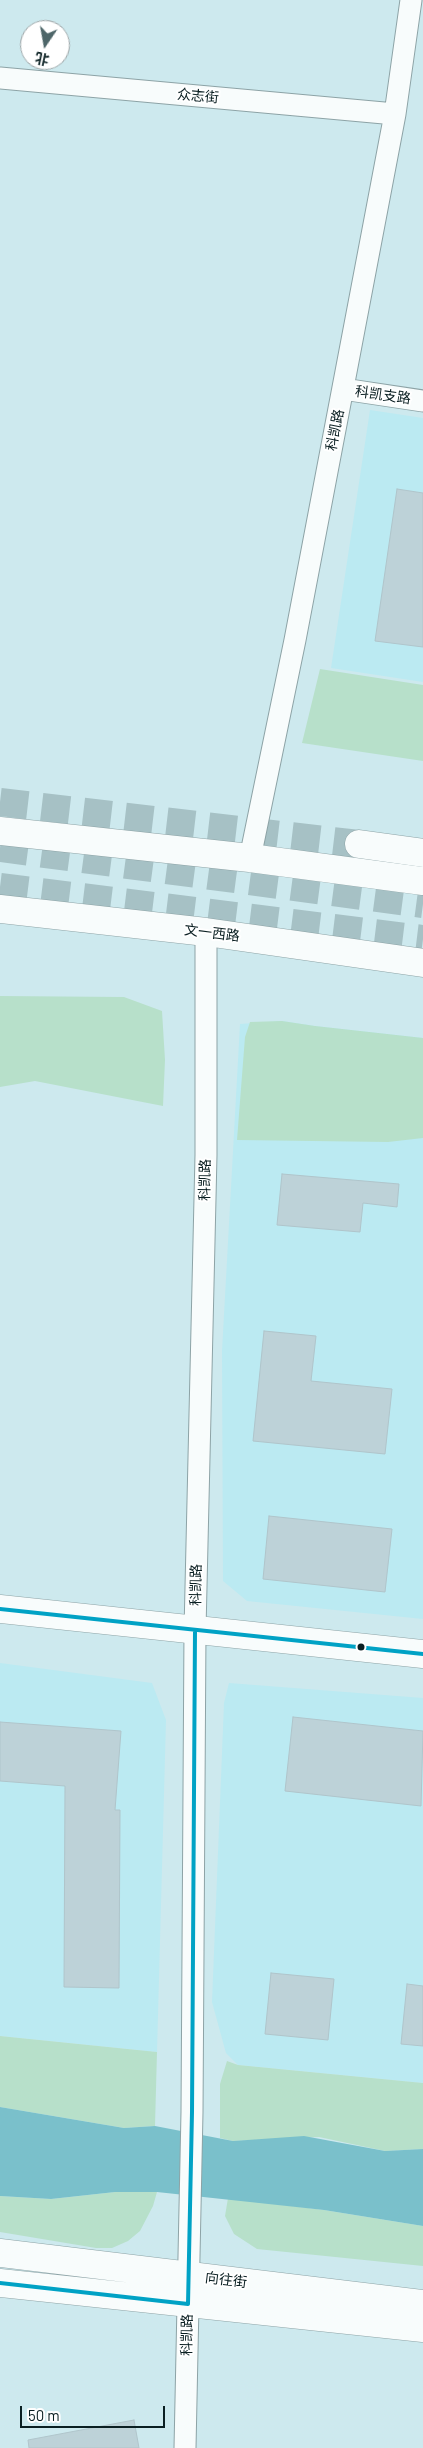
<!DOCTYPE html>
<meta charset="utf-8">
<style>
body{margin:0}
#map{position:relative;width:423px;height:2448px;overflow:hidden;background:#cde9ee;font-family:Barlow,"Noto Sans SC",sans-serif}
canvas{display:block}
.north{position:absolute;left:20px;top:20px;width:50px;height:50px;box-sizing:border-box;background:#fff;border:1px solid #9da5a7;border-radius:50%;rotate:192deg;font-size:14px;font-weight:700;line-height:20px;text-align:center;color:#0a1f22}
.north::after{content:'';display:block;margin:auto;width:18px;height:22px;background:#4e6669;clip-path:polygon(50% 0,100% 100%,50% 72%,0 100%)}
.scale{position:absolute;left:20px;top:2406px;width:145px;height:22px;box-sizing:border-box;border:2px solid #0a1f22;border-top:0;padding-left:6px;font-size:15px;line-height:18px;white-space:nowrap;color:#0a1f22;-webkit-text-stroke:4px #fff;paint-order:stroke}
</style>
<div id="map">
<canvas width="423" height="2448"></canvas>
<div class="north">北</div>
<div class="scale">50 m</div>
</div>
<script>
const c = document.querySelector('canvas').getContext('2d');
c.lineJoin = 'round';
function fill(path, color) {
  c.fillStyle = color;
  c.fill(path, 'evenodd');
}
function toPath(rows) {
  const path = new Path2D();
  for (const r of rows) {
    path.moveTo(r[0], r[1]);
    for (let i = 2; i < r.length; i += 2) path.lineTo(r[i], r[i + 1]);
  }
  return path;
}
function stroke(path, color, width, dash) {
  c.strokeStyle = color;
  c.lineWidth = width;
  c.lineCap = dash ? 'butt' : 'round';
  c.setLineDash(dash || []);
  c.stroke(path);
}
function label(font, color, halo, rows, align = 'center') {
  c.font = font + ' Barlow,"Noto Sans SC",sans-serif';
  c.lineWidth = 4;
  c.setLineDash([]);
  c.textBaseline = 'middle';
  c.strokeStyle = halo;
  c.fillStyle = color;
  for (const [text, x, y, turn = 0] of rows) {
    c.save();
    c.translate(x, y);
    c.rotate((+turn || 0) * Math.PI / 180);
    c.textAlign = isNaN(turn) ? turn : align;
    if (halo) c.strokeText(text, 0, 0);
    c.fillText(text, 0, 0);
    c.restore();
  }
}
fill(toPath([
 [370,410,423,418,423,682,331,668],
 [282,1021,315,1026,423,1038,423,1619,247,1601,223,1581,222,1351,240,1024],
 [0,1663,152,1683,166,1720,157,2052,0,2036],
 [229,1683,423,1698,423,2083,238,2065,226,2053,212,2002,224,1703]
]), '#bbeaf2');
fill(toPath([
 [320,669,423,685,423,761,302,743],
 [0,996,124,997,162,1011,165,1060,163,1106,35,1081,0,1087],
 [282,1021,315,1026,423,1038,423,1138,388,1142,237,1140,245,1037,250,1022],
 [0,2036,157,2052,155,2126,124,2128,0,2107],
 [227,2061,238,2065,423,2083,423,2149,385,2151,319,2137,233,2141,220,2138,220,2084],
 [115,2192,157,2192,153,2206,140,2231,128,2241,112,2248,96,2248,0,2232,0,2196,51,2199],
 [228,2198,324,2210,423,2226,423,2266,257,2249,234,2234,225,2216]
]), '#b7e0ca');
fill(toPath([
 [0,2107,124,2128,155,2126,233,2141,304,2136,385,2151,423,2149,423,2226,324,2210,157,2192,115,2192,51,2199,0,2196]
]), '#7ac0cb');
const building = toPath([
 [397,489,423,493,423,647,375,641,397,489],
 [282,1174,399,1184,397,1207,363,1203,360,1232,277,1225,282,1174],
 [264,1331,316,1336,311,1381,392,1389,385,1454,253,1441,264,1331],
 [269,1516,392,1529,385,1592,263,1579,269,1516],
 [293,1717,423,1731,421,1806,285,1791,293,1717],
 [0,1722,121,1731,115,1810,120,1810,119,1988,64,1987,65,1786,0,1781,0,1722],
 [271,1973,334,1979,328,2040,265,2034,271,1973],
 [407,1984,423,1986,423,2046,401,2044,407,1984],
 [134,2420,139,2448,29,2448,28,2440,134,2420]
]);
fill(building, '#bdd2d8');
stroke(building, '#b0c5cb', 1);
stroke(toPath([
 [0,802,359,844],
 [0,848,423,904],
 [0,887,423,939]
]), '#a6c1c5', 28, [28, 14]);
const street = toPath([
 [0,78,395,114],
 [343,389,423,401],
 [250,858,295,640,395,114,411,0],
 [185,2448,192,2112,195,1630,206,1155,206,932]
]);
const secondary = toPath([
 [0,1609,423,1654],
 [0,2253,423,2304],
 [0,2283,423,2328]
]);
const primary = toPath([
 [0,831,250,858,423,881],
 [0,909,206,932,423,963]
]);
const highway = toPath([
 [359,844,423,853]
]);
stroke(street, '#8da3a6', 23);
stroke(secondary, '#8da3a6', 29);
stroke(primary, '#8da3a6', 29);
stroke(highway, '#8da3a6', 29);
stroke(street, '#f8fcfc', 21);
stroke(secondary, '#f8fcfc', 28);
stroke(primary, '#f8fcfc', 28);
stroke(highway, '#f8fcfc', 28);
stroke(toPath([
 [0,1609,423,1654],
 [0,2283,188,2304,192,2112,195,1630]
]), '#00a2c5', 4);
for (const [x, y, r, color] of [
 [361,1647,4.5,"#0a1f22"]
]) {
  const dot = new Path2D();
  dot.arc(x, y, r, 0, 2 * Math.PI);
  c.fillStyle = color;
  c.fill(dot);
  stroke(dot, '#fff', 2);
}
label('14px', '#0a1f22', '#fff', [
 ["众志街",198,96,5],
 ["科凯支路",383,395,8],
 ["科凯路",335,430,-79],
 ["文一西路",212,933,7],
 ["科凯路",205,1180,-89],
 ["科凯路",196,1585,-89],
 ["向往街",226,2280,7],
 ["科凯路",187,2335,-89]
]);
</script>
